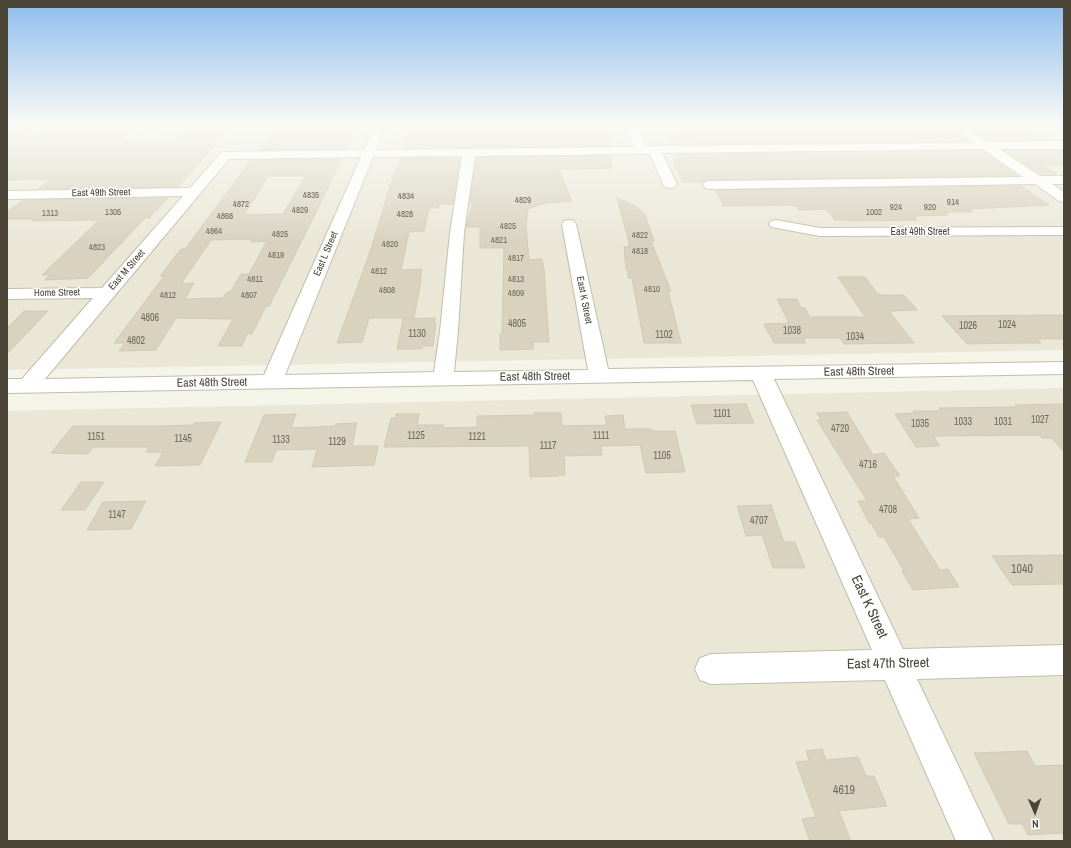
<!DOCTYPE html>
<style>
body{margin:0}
#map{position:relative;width:1071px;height:848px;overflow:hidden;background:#f5f4e9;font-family:"Archivo Narrow",sans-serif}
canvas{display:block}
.frame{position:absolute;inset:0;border:8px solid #4a4537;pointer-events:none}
.north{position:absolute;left:1015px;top:792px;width:40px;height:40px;-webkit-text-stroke:3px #fff;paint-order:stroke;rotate:178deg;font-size:11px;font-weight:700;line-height:16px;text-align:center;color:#4a4537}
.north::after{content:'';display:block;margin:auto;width:14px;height:18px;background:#4a4537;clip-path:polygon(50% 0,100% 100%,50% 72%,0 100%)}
</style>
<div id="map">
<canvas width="1071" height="848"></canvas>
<div class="frame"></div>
<div class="north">N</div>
</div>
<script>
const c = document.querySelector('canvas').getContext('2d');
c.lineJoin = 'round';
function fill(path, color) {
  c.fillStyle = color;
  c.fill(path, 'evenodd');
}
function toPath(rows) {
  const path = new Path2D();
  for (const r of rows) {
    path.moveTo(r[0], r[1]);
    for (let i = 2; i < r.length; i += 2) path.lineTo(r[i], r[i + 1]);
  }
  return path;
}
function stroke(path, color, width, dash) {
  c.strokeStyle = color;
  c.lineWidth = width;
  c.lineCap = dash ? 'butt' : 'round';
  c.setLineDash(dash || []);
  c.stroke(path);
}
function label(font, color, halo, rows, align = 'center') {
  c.font = font + ' "Archivo Narrow",sans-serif';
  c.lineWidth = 3;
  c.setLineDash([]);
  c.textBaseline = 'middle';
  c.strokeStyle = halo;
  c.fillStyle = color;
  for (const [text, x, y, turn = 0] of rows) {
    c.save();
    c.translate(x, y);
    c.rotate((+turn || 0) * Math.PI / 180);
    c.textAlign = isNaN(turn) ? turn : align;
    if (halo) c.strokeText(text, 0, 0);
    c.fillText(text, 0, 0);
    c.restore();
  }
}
fill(toPath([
 [7,126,1064,126,1064,350,7,370],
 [1064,388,1064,841,7,841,7,411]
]), '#eae7d7');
const building = toPath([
 [7,126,33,126,28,132,31,136,40,135,49,126,134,126,117,142,173,142,190,126,228,126,220,135,224,135,178,187,38,189,51,179,7,180,7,126],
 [340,126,359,126,346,149,259,150,277,127,297,127,296,129,339,128,340,126],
 [406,126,441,126,440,133,531,131,532,128,593,126,597,133,607,133,609,146,404,148,405,143,401,143,406,126],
 [703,127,747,127,750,131,951,128,969,142,671,144,666,134,700,132,697,129,703,129,703,127],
 [969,127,1023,127,1044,140,988,140,969,127],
 [1004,150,1062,150,1064,152,1064,165,1043,165,1057,174,1040,174,1004,150],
 [983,151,1018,176,710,180,704,182,683,182,673,162,675,162,673,159,679,159,676,154,983,151],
 [610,156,612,168,559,169,561,174,557,174,561,176,572,201,545,203,528,209,526,226,529,260,542,259,544,269,549,342,533,342,533,349,500,350,500,334,502,334,504,248,480,248,480,227,466,227,473,203,470,203,476,157,610,156],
 [401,158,460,158,453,204,440,204,438,208,429,208,424,231,409,232,401,270,422,269,420,280,421,280,414,318,369,318,362,342,337,343,371,249,388,193,401,158],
 [341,159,326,192,269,306,266,306,252,334,247,334,242,346,218,346,233,319,176,318,156,350,119,351,125,343,114,343,164,276,160,276,181,249,185,249,251,160,341,159],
 [268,176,306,176,283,214,244,215,268,176],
 [252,239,251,242,267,241,249,274,241,274,231,291,226,293,223,298,185,299,194,283,181,284,211,240,252,239],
 [1021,186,1049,205,969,209,973,212,945,212,948,215,914,216,917,220,849,221,848,220,835,220,826,209,799,210,796,206,791,205,724,206,715,190,1021,186],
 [168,198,149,218,145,218,88,278,45,280,50,274,42,275,99,220,32,221,35,219,7,219,7,212,23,200,168,198],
 [617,198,636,206,645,215,654,241,651,241,671,291,668,291,681,343,644,343,632,278,628,278,628,270,626,270,624,247,630,246,617,198],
 [838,277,865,277,877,293,881,295,904,295,917,310,889,311,914,343,844,344,840,338,803,338,806,343,774,343,764,324,789,323,777,299,797,299,801,308,805,308,810,317,865,317,838,277],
 [24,311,48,311,7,354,7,328,24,311],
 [1064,315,1064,339,1036,339,1041,343,1018,343,967,344,942,316,1064,315],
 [435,318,434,323,436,323,433,346,423,346,422,349,397,349,403,319,435,318],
 [746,404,754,423,697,424,691,405,746,404],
 [1064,404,1064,452,1052,438,1042,438,1039,435,933,436,940,446,916,447,895,414,915,413,913,411,941,411,939,408,1017,407,1015,405,1064,404],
 [847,412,873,455,884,453,900,476,893,476,919,518,908,519,940,570,948,569,959,587,913,590,902,571,904,571,884,537,879,537,871,523,869,523,858,501,867,501,817,420,821,420,817,413,847,412],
 [534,413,561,413,562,426,607,425,605,416,623,415,625,429,652,429,653,431,675,431,685,472,646,473,640,445,601,446,602,455,564,456,565,475,558,475,558,476,530,477,529,446,384,447,391,418,395,418,396,414,419,414,417,425,444,425,443,428,477,427,477,416,534,415,534,413],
 [296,414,291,428,335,426,336,424,357,423,352,446,378,446,374,465,312,467,317,449,276,450,272,462,245,462,264,415,296,414],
 [221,422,200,465,155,466,163,452,146,452,149,447,93,447,88,454,51,453,73,426,161,426,193,425,194,423,221,422],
 [81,482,104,482,85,510,61,510,81,482],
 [146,501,131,529,87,530,103,502,146,501],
 [771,505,784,542,795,542,805,568,773,568,762,535,746,536,737,506,771,505],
 [1064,555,1064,584,1012,585,992,556,1064,555],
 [822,749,826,760,858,757,866,776,874,776,887,806,839,811,851,841,810,841,802,819,816,817,796,762,809,761,806,751,822,749],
 [1027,751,1035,766,1064,765,1064,833,1028,835,1022,824,1009,824,974,753,1027,751]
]);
fill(building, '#d8d2be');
stroke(building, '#d3cbb1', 1);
const minor = toPath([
 [35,126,48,126,39,134,31,134,29,132,35,126],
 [154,126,166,126,161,132,157,133,151,130,154,126],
 [374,126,385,126,376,150,633,147,627,126,638,126,645,146,973,143,951,126,964,126,988,142,1064,141,1064,149,999,149,1040,176,1064,176,1064,184,1052,184,1064,192,1064,202,1059,201,1035,184,710,189,705,188,703,185,705,182,710,181,1023,177,983,149,662,153,677,184,675,187,670,188,665,187,663,184,650,154,475,156,464,233,458,331,454,372,588,370,562,224,564,221,569,220,574,221,576,224,608,369,1064,362,1064,374,774,379,903,649,1064,645,1064,675,917,679,994,841,956,841,885,680,711,684,700,680,695,669,700,658,711,654,872,650,753,380,7,393,7,379,22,379,93,298,7,299,7,289,102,288,183,196,7,199,7,191,190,188,222,152,364,150,374,126],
 [462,156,450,233,440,331,434,372,285,375,373,157,462,156],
 [361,157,264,375,45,379,229,159,361,157],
 [776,220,820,228,1064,227,1064,235,820,236,771,227,769,224,771,221,776,220]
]);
stroke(minor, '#c2bdab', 2);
fill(minor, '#fff');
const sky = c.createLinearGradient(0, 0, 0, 245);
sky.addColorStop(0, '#8cbced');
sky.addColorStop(0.51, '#fafaf5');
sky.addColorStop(1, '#fafaf500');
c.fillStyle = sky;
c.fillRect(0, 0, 1071, 245);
label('9px', '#6e6859', null, [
 ["4835",311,196],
 ["4834",406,197],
 ["4829",523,201],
 ["914",953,203],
 ["4872",241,205],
 ["924",896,208],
 ["920",930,208],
 ["4829",300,211],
 ["1305",113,213],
 ["1002",874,213],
 ["1313",50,214],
 ["4828",405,215],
 ["4868",225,217],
 ["4825",508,227],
 ["4864",214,232],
 ["4825",280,235],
 ["4822",640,236],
 ["4821",499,241],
 ["4820",390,245],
 ["4823",97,248],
 ["4818",640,252],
 ["4819",276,256],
 ["4817",516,259],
 ["4812",379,272],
 ["4811",255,280],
 ["4813",516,280],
 ["4810",652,290],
 ["4808",387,291],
 ["4809",516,294],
 ["4812",168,296],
 ["4807",249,296]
]);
label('10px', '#4a4537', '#fff', [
 ["East 49th Street",101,193,-1],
 ["East 49th Street",920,232],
 ["East L Street",326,254,-67],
 ["East M Street",127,270,-49],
 ["Home Street",57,293,-1],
 ["East K Street",584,300,79]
]);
label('10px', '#6e6859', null, [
 ["4806",150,318],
 ["4805",517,324],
 ["1024",1007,325],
 ["1026",968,326],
 ["1038",792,331],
 ["1130",417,334],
 ["1102",664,335],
 ["1034",855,337],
 ["4802",136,341],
 ["1101",722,414],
 ["1027",1040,420],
 ["1033",963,422],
 ["1031",1003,422],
 ["1035",920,424],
 ["4720",840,429],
 ["1125",416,436],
 ["1111",601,436],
 ["1151",96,437],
 ["1121",477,437],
 ["1145",183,439],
 ["1133",281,440],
 ["1129",337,442],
 ["1117",548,446],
 ["1105",662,456],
 ["4716",868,465],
 ["4708",888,510],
 ["1147",117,515],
 ["4707",759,521]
]);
label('12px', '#4a4537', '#fff', [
 ["East 48th Street",859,372,-1],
 ["East 48th Street",535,377,-1],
 ["East 48th Street",212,383,-1]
]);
label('12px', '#6e6859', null, [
 ["1040",1022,570],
 ["4619",844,791]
]);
label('14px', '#4a4537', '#fff', [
 ["East K Street",869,607,65],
 ["East 47th Street",888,664,-1]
]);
</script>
